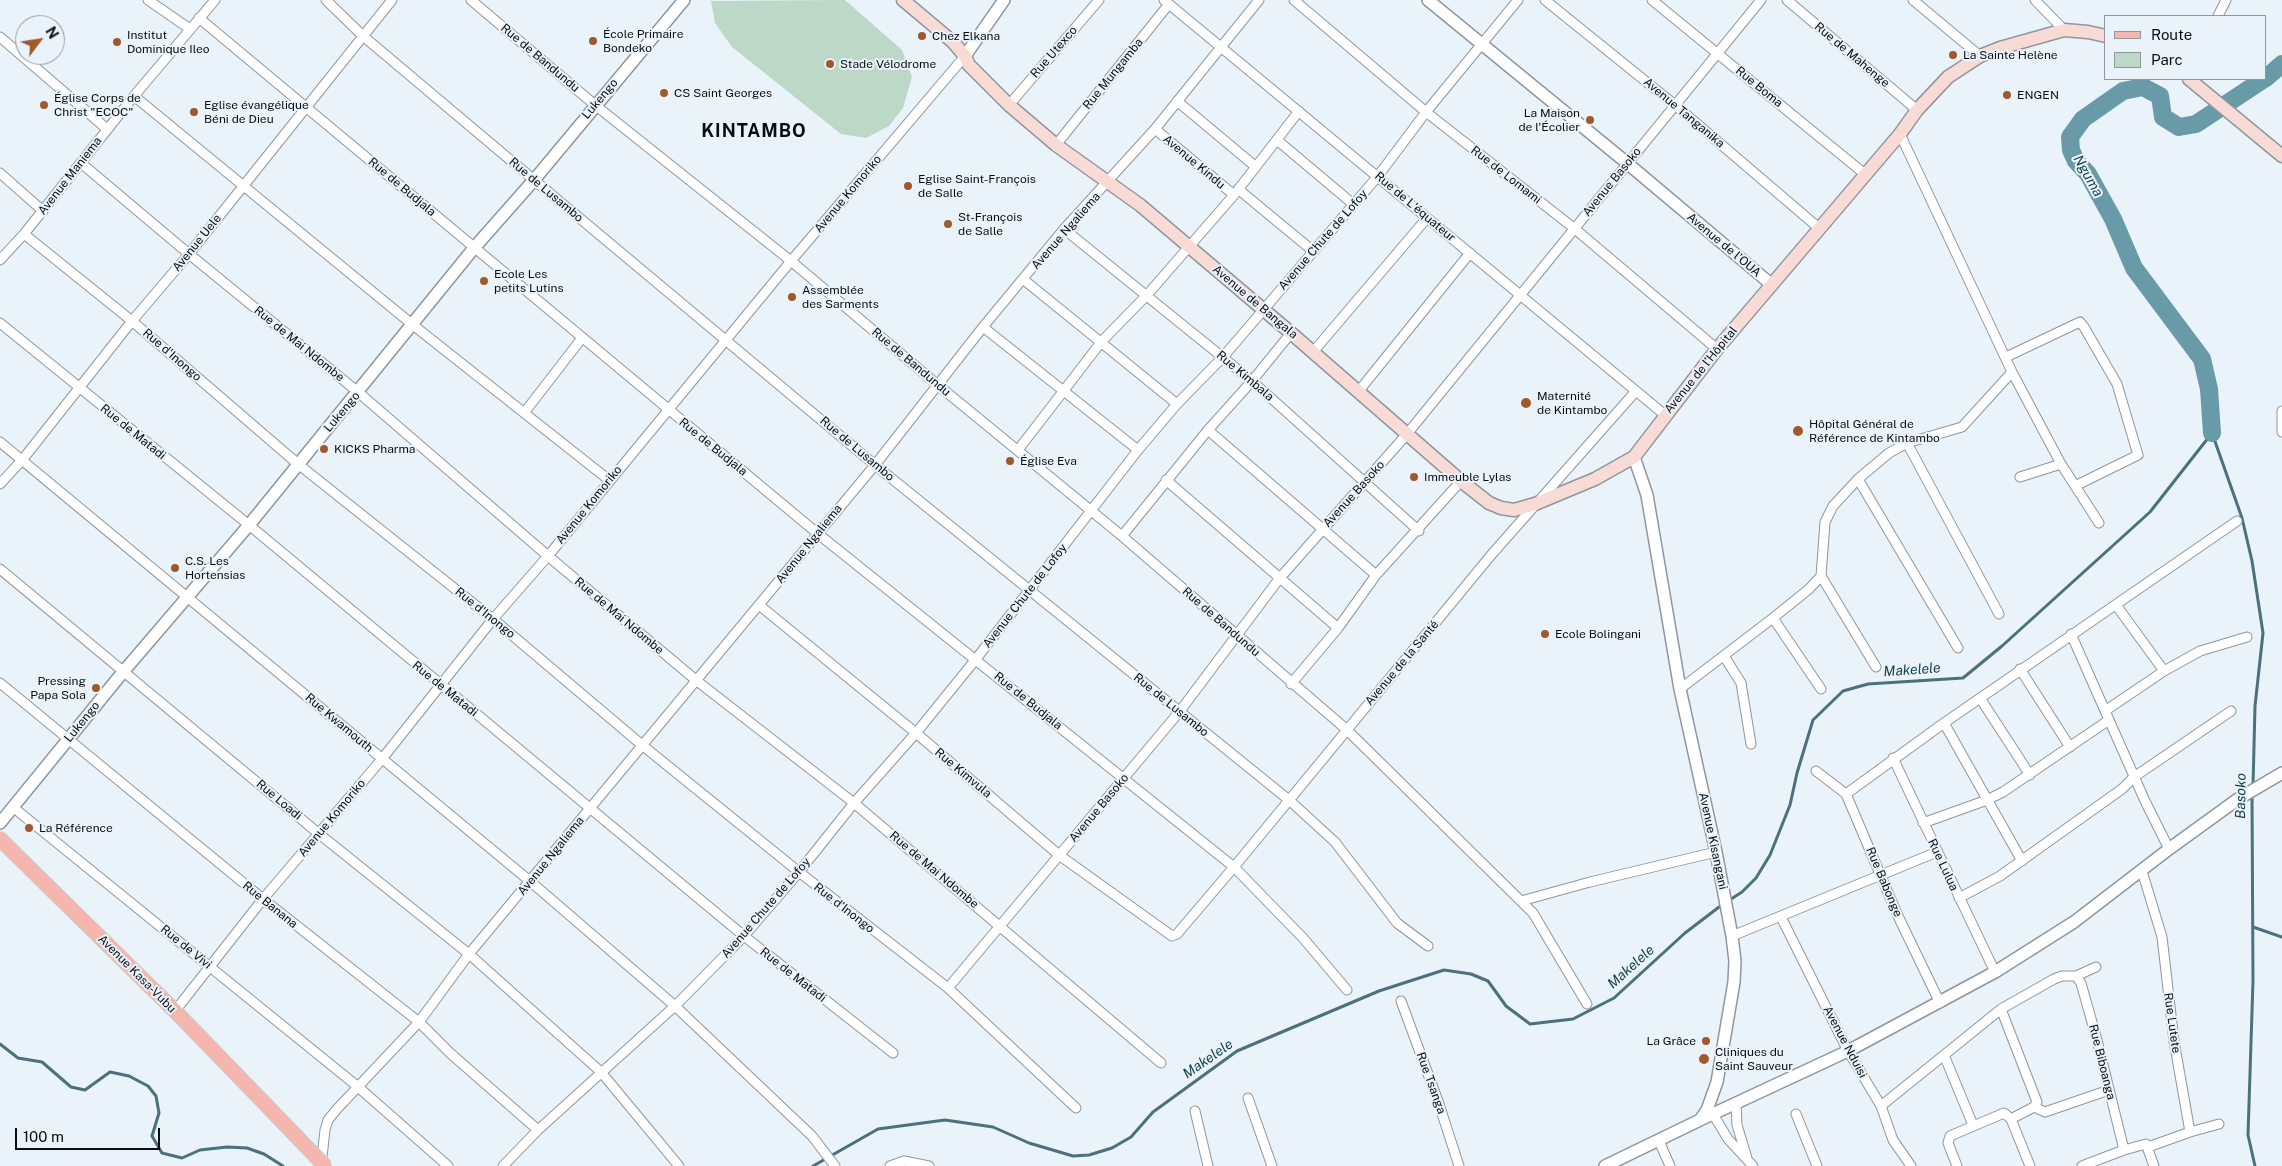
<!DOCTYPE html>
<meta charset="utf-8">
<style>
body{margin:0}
#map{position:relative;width:2282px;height:1166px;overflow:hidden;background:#eaf2fa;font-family:"Public Sans",sans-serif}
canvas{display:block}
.legend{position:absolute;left:2104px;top:15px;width:162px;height:65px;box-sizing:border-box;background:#eaf2fa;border:1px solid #91979c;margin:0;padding:6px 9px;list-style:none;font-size:15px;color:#0b0e10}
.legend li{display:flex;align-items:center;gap:10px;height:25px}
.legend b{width:25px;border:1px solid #91979c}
.north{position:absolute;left:15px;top:15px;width:50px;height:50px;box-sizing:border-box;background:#eaf2fa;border:1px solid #91979c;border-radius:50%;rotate:59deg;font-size:14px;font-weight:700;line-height:20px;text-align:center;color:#0b0e10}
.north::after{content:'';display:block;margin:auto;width:18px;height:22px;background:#9e592d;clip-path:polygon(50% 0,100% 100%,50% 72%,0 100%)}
.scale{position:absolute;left:15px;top:1128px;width:145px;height:22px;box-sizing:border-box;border:2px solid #0b0e10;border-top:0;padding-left:6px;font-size:15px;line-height:18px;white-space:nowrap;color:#0b0e10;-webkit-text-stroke:4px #eaf2fa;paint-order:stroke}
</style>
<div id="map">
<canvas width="2282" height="1166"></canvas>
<ul class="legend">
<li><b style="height:6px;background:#f4b6ad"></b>Route</li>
<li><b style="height:14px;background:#bdd8c7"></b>Parc</li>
</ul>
<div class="north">N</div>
<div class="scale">100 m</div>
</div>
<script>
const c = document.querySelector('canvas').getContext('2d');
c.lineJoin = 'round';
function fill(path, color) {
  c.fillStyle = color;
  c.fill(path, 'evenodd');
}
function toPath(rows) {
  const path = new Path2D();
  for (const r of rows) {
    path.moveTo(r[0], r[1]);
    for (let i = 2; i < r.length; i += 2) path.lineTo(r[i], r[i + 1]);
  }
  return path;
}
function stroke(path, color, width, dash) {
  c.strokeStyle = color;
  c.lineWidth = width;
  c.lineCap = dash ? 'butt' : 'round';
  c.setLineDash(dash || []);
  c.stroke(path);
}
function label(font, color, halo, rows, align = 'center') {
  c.font = font + ' "Public Sans",sans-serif';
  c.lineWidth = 4;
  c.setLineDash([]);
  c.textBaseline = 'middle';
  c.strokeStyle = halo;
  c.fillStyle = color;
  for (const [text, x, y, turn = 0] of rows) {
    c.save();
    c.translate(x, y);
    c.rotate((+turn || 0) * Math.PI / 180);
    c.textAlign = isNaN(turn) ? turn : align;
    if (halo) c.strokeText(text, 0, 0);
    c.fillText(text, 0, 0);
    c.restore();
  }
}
fill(toPath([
 [845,0,902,50,912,77,903,108,889,126,866,138,841,134,732,47,715,23,711,1]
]), '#bdd8c7');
stroke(toPath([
 [2212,433,2242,518,2252,561,2263,633,2255,706,2253,786],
 [2252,795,2253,981,2248,1135,2255,1166],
 [1728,901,1742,892,1756,878,1770,855,1790,805,1797,773,1813,720,1843,691,1868,684,1963,678,2002,646,2150,512,2212,433],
 [2253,927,2282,937],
 [0,1044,18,1058,42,1062,71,1087,85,1090,110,1072,129,1076,148,1086,156,1096,159,1113,152,1136,162,1153,182,1158,200,1150,227,1147,247,1148,264,1154,283,1166],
 [813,1166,878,1129,945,1120,993,1127,1029,1143,1073,1156,1089,1155,1112,1148,1131,1137,1153,1112,1237,1051,1379,991,1444,970,1471,974,1488,981,1506,1006,1530,1024,1573,1019,1614,998,1685,933,1723,904]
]), '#4c717a', 3);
stroke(toPath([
 [2266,78,2282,64],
 [2212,433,2209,389,2202,359,2134,268,2113,219,2088,174,2076,161,2071,150,2070,137,2083,119,2123,91,2143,87,2160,96,2163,117,2179,127,2196,124,2264,79]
]), '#689ba7', 18);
const minor = toPath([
 [148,0,190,29],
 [326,0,363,36,534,180,875,465,1289,800,1335,842,1397,923,1428,946],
 [471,0,595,105,791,261,939,386,1122,536,1346,729,1533,913,1587,1004],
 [1164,0,1665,415],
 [1294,0,1426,112,1575,229,1717,349],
 [1545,0,1675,105,1820,229],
 [1652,0,1866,175],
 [1787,0,1917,110],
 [1913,0,1980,56],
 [2035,0,2064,30],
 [2218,16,2226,0],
 [199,18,817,533,1234,867,1303,938,1347,990],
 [0,37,107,129],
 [134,96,413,325,609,480],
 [1177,101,1256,167],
 [1009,105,1099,0],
 [1155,129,1234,195],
 [1900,134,2012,372,2061,464,2099,523],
 [1277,140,1353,204],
 [1056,145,1169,4],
 [81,163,189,254,358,392,548,556,697,681,854,803,1161,1063],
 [0,173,43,211],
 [1238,189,1313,251],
 [1064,229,1252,381,1419,531],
 [24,234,132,321,298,464,493,619,642,745,799,872,948,988,1076,1108],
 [0,260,24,234,134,96,215,0],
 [1024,280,1177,404],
 [0,323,249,525,744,936,893,1053],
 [983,327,1138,450],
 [1313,352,1427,218],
 [2006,357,2080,322,2084,327,2117,384,2138,455,2075,486],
 [1358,392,1470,253],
 [2282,411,2282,432],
 [524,413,582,338],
 [1208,430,1376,575],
 [0,442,531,882,675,1006,812,1136,835,1166],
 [1907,443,1999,614],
 [1018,450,1102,341,1147,295,1234,195,1299,111],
 [2020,477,2061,464],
 [1858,479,1958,648],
 [1166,480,1338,628],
 [0,484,23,459,132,321,189,254,392,0],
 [1122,536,1208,430,1252,381,1291,333],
 [0,569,318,833,469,954,601,1072,679,1166],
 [1821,576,1876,667],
 [759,605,916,733,1059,855,1172,936,1177,934,1234,867,1492,554,1636,391],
 [2116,605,2164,671],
 [1773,618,1821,689],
 [2071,634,2145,801,2169,849],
 [1724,656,1741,683,1751,744],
 [2020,669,2070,747],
 [0,683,263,899,419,1022,450,1053,538,1130],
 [1291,684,1338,628,1376,575,1461,481],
 [1680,689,1773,618,1809,589,1821,576,1825,522,1833,506,1858,479,1889,453,1907,443,1962,427,2012,372],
 [1980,698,2030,775],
 [2105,711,2164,671,2200,651,2247,637],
 [1944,723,2022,861],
 [1893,758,1995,972],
 [1816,771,1846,794,1898,916,1940,1003],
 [1846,794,1944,723,2237,521],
 [14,808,357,1086,448,1166],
 [1923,823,1987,800,2003,792,2109,720],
 [2142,871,2162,937,2174,1041,2190,1132,2148,1147],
 [1959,898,2000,876,2122,789,2134,777,2231,711],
 [1521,901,1590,882,1716,852],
 [1781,917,1848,1051,1881,1106,1893,1140,1911,1166],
 [1732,936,1937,852],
 [2076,976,2081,983,2097,1040,2124,1150],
 [948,988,1180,711,1279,579,1407,434,1761,0],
 [1401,1001,1438,1101,1459,1166],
 [2001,1009,2037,1102,2034,1107,2011,1119],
 [175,1011,263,899,382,759,493,619,548,556,791,261,965,56],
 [1944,1055,1973,1125],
 [1248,1098,1272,1166],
 [1736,1103,1737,1125,1747,1158],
 [1881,1106,2001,1009,2054,979,2062,976,2076,976,2096,967],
 [2034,1107,2045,1112,2109,1090],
 [1195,1111,1208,1166],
 [1713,1114,1728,1139,1753,1166],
 [1796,1114,1817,1166],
 [2190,1132,2219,1124],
 [1659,1141,1670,1166],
 [321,1166,325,1130,328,1120,337,1109,419,1022,469,954,875,465,983,327,1064,229,1155,129,1259,0],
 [503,1166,538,1130,675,1006,744,936,799,872,854,803,916,733,976,659,1138,450,1177,404,1223,357,1378,176,1426,112,1518,0],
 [890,1166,904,1161,929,1166],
 [1957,1166,1948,1143,1950,1136,2004,1113,2011,1119,2030,1166],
 [2082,1166,2124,1150,2146,1144,2154,1166]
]);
const tertiary = toPath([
 [1428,0,1627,163,1772,285],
 [965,56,1004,0],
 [0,823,123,672,249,525,474,248,534,180,684,0],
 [1702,1119,1848,1051,1995,972,2074,922,2169,849,2238,799,2282,773],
 [1605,1166,1700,1120,1707,1110,1717,1082,1734,982,1735,961,1732,936,1716,852,1680,689,1647,495,1634,457]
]);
const secondary = toPath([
 [903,0,953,42,965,56,969,65,1009,105,1056,145,1140,205,1291,333,1461,481,1489,503,1501,508,1514,510,1535,504,1595,479,1634,457,1717,349,1900,134,1917,110,1948,77,1980,56,2000,48,2064,30,2088,32,2106,36],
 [2189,79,2282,156]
]);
const primary = toPath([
 [0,839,175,1011,271,1110]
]);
stroke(minor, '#8f969e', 11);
stroke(tertiary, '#8f969e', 14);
stroke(secondary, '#8f969e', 15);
stroke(primary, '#cecfcf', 16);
stroke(minor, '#fff', 9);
stroke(tertiary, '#fff', 11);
stroke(secondary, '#f9dbd6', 12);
stroke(primary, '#f4b6ad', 14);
const primaryBridge = toPath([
 [271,1110,325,1166]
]);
stroke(primaryBridge, '#cecfcf', 16, []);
stroke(primaryBridge, '#f4b6ad', 14);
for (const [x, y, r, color] of [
 [922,36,5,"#9e592d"],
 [593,41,5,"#9e592d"],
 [117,42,5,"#9e592d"],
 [1953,55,5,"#9e592d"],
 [830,64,5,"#9e592d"],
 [664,93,5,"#9e592d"],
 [2007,95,5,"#9e592d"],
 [44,105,5,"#9e592d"],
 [194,112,5,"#9e592d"],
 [1590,120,5,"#9e592d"],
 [908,186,5,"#9e592d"],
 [948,224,5,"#9e592d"],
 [484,281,5,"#9e592d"],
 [792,297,5,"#9e592d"],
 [1526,403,6,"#9e592d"],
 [1798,431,6,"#9e592d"],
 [324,449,5,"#9e592d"],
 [1010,461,5,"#9e592d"],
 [1414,477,5,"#9e592d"],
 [175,568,5,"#9e592d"],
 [1545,634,5,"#9e592d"],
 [96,688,5,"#9e592d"],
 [29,828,5,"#9e592d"],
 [1706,1041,5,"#9e592d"],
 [1704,1059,6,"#9e592d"]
]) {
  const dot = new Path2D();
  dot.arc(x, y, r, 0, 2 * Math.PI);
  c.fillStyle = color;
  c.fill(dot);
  stroke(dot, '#eaf2fa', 2);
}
label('12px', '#0b0e10', '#eaf2fa', [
 ["École Primaire",603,34],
 ["Bondeko",603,48],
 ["Institut",127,35],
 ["Dominique Ileo",127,49],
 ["Chez Elkana",932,36],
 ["La Sainte Helène",1963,55],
 ["Stade Vélodrome",840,64],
 ["CS Saint Georges",674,93],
 ["ENGEN",2017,95],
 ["Église Corps de",54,98],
 ["Christ \"ECOC\"",54,112],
 ["Eglise évangélique",204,105],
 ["Béni de Dieu",204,119],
 ["La Maison",1580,113,"right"],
 ["de l'Écolier",1580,127,"right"],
 ["Eglise Saint-François",918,179],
 ["de Salle",918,193],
 ["St-François",958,217],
 ["de Salle",958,231],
 ["Ecole Les",494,274],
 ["petits Lutins",494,288],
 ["Assemblée",802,290],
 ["des Sarments",802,304],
 ["Maternité",1537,396],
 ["de Kintambo",1537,410],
 ["Hôpital Général de",1809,424],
 ["Référence de Kintambo",1809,438],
 ["KICKS Pharma",334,449],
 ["Église Eva",1020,461],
 ["Immeuble Lylas",1424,477],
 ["C.S. Les",185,561],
 ["Hortensias",185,575],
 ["Ecole Bolingani",1555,634],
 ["Pressing",86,681,"right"],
 ["Papa Sola",86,695,"right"],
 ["La Référence",39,828],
 ["La Grâce",1696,1041,"right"],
 ["Cliniques du",1715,1052],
 ["Saint Sauveur",1715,1066]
], 'left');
label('12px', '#0b0e10', '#eaf2fa', [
 ["Rue Utexco",1054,52,-49],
 ["Rue de Mahenge",1852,55,40],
 ["Rue de Bandundu",540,58,40],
 ["Rue Mungamba",1113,74,-51],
 ["Rue Boma",1759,87,39],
 ["Lukengo",600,99,-50],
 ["Avenue Tanganika",1684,113,40],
 ["Avenue Kindu",1194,162,40],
 ["Rue de Lomami",1506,175,38],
 ["Avenue Maniema",70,176,-52],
 ["Avenue Basoko",1612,182,-51],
 ["Rue de Budjala",402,187,40],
 ["Rue de Lusambo",546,190,40],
 ["Avenue Komoriko",848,194,-50],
 ["Rue de L'équateur",1415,207,40],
 ["Avenue Ngaliema",1066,231,-49],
 ["Avenue Chute de Lofoy",1323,240,-49],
 ["Avenue Uele",197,243,-51],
 ["Avenue de l’OUA",1724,245,40],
 ["Avenue de Bangala",1255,302,40],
 ["Rue de Mai Ndombe",299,344,39],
 ["Rue d'Inongo",172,355,41],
 ["Rue de Bandundu",911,362,40],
 ["Avenue de l’Hôpital",1701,370,-51],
 ["Rue Kimbala",1245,376,40],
 ["Lukengo",342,412,-50],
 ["Rue de Matadi",133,432,39],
 ["Rue de Budjala",713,447,39],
 ["Rue de Lusambo",857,449,40],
 ["Avenue Basoko",1354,494,-48],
 ["Avenue Komoriko",589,505,-51],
 ["Avenue Ngaliema",809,544,-51],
 ["Avenue Chute de Lofoy",1025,596,-52],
 ["Rue d'Inongo",485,613,39],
 ["Rue de Mai Ndombe",619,616,40],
 ["Rue de Bandundu",1221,622,41],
 ["Avenue de la Santé",1402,663,-50],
 ["Rue de Matadi",445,689,39],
 ["Rue de Budjala",1028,701,39],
 ["Rue de Lusambo",1171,705,39],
 ["Lukengo",82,722,-51],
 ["Rue Kwamouth",339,723,40],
 ["Rue Kimvula",963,773,40],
 ["Rue Loadi",279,800,40],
 ["Avenue Basoko",1099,808,-50],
 ["Avenue Komoriko",332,818,-50],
 ["Avenue Kisangani",1713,841,78],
 ["Avenue Ngaliema",551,856,-51],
 ["Rue Lulua",1943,865,65],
 ["Rue de Mai Ndombe",934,870,40],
 ["Rue Babonge",1884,882,67],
 ["Rue Banana",270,905,39],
 ["Avenue Chute de Lofoy",766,908,-49],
 ["Rue d'Inongo",844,908,38],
 ["Rue de Vivi",186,947,39],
 ["Avenue Kasa-Vubu",137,974,45],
 ["Rue de Matadi",793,975,38],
 ["Rue Lutete",2172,1023,82],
 ["Avenue Nduisi",1845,1042,62],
 ["Rue Biboanga",2102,1062,76],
 ["Rue Tsanga",1431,1083,70]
]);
label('italic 14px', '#15444e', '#eaf2fa', [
 ["Nguma",2088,176,60],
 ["Makelele",1912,670,-4],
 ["Basoko",2241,796,-89],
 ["Makelele",1631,967,-42],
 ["Makelele",1208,1059,-35]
]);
c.letterSpacing = '1px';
label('bold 18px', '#0b0e10', '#eaf2fa', [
 ["KINTAMBO",754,131]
]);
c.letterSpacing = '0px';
</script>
